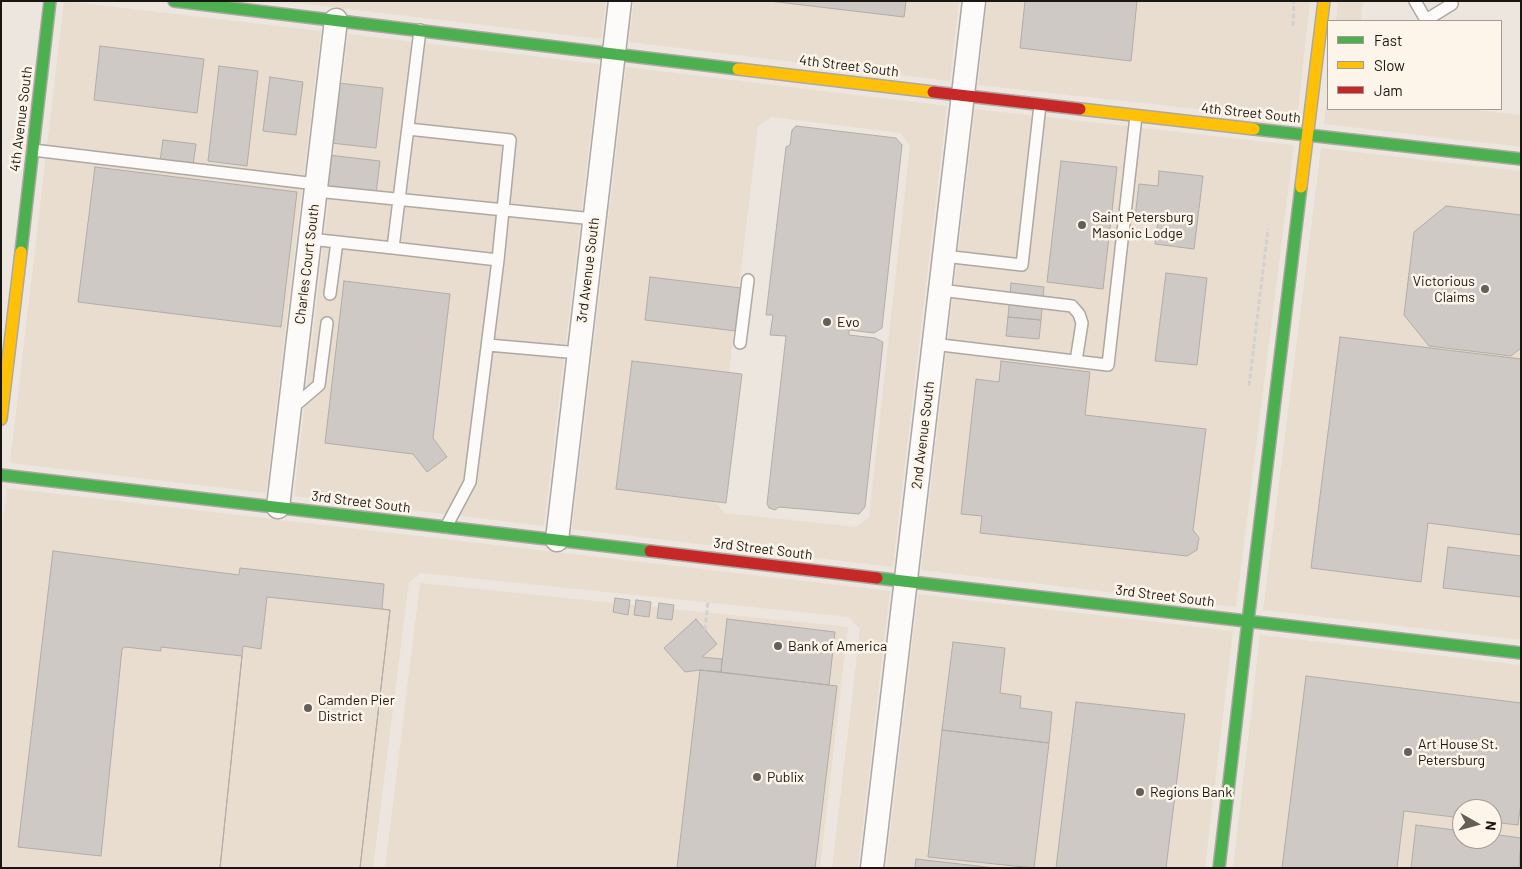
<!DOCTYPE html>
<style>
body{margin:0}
#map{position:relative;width:1522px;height:869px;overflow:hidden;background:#ece6df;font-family:Barlow,sans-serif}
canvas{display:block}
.frame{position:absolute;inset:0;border:2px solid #1a1611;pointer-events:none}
.legend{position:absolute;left:1327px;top:20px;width:175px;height:90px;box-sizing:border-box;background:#fdf4ea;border:1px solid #a29b93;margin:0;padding:6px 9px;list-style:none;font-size:15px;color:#1a1611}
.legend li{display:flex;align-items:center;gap:10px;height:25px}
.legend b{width:25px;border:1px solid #a29b93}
.north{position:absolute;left:1452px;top:799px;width:50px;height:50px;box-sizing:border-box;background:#fdf4ea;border:1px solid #a29b93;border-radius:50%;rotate:97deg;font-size:14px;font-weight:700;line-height:20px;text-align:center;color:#1a1611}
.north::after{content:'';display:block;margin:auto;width:18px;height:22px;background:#645f59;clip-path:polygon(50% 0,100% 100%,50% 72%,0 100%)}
</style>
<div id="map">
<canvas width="1522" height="869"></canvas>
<div class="frame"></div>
<ul class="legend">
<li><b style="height:6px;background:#4caf50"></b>Fast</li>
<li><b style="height:6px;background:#ffc107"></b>Slow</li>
<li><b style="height:6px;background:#c62828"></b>Jam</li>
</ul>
<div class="north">N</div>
</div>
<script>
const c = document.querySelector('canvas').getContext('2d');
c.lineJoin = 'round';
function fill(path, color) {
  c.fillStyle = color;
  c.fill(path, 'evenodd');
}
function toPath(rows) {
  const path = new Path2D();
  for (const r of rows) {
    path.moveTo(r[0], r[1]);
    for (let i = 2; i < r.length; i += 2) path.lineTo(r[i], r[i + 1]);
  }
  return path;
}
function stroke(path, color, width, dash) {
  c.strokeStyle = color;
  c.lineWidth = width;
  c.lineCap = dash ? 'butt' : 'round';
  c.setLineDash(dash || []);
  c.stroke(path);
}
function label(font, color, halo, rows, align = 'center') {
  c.font = font + ' Barlow,sans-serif';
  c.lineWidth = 5;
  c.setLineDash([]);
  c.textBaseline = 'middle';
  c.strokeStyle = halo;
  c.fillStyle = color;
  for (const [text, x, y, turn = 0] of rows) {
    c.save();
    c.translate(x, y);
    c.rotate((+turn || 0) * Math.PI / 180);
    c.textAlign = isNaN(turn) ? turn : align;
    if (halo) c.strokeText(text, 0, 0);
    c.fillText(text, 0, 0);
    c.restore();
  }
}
fill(toPath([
 [64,1,321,31,266,493,10,463],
 [280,1,606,1,601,39],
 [634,1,959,1,950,81,629,42],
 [987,1,1310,1,1297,120,978,85],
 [1338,1,1363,1,1361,21,1336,21],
 [348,34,599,64,544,526,294,496],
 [626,67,947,106,893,567,572,529],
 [772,117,900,133,910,146,869,517,856,527,725,513,714,501,758,126],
 [1328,88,1328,109,1469,109,1521,115,1521,147,1324,124],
 [975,109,1294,145,1236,607,921,570],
 [1321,148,1521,171,1521,640,1263,610],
 [7,488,890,591,858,868,832,868,860,629,849,617,421,573,409,582,373,868,1,868,1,539],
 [420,583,848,627,820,868,385,868],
 [918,594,1233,631,1205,868,886,868],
 [1260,635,1521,665,1521,868,1233,868],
 [1462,809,1492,809,1492,839,1462,839]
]), '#e9ddcf');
const building = toPath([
 [769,1,906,1,904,17,769,1],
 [1025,1,1137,1,1131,61,1020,48,1025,1],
 [100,46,204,59,197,113,94,100,100,46],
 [219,66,258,71,247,166,208,161,219,66],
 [270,77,303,82,296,135,263,131,270,77],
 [338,83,383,88,376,148,331,143,338,83],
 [796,126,896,138,902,145,882,328,874,333,849,330,849,335,875,338,883,342,865,507,859,514,779,507,775,510,769,508,767,504,786,336,770,335,773,315,766,315,786,147,790,145,792,130,796,126],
 [163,140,196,144,193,165,160,161,163,140],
 [328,155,380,161,376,194,324,187,328,155],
 [1061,161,1117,167,1103,289,1047,282,1061,161],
 [95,167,297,192,281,327,78,302,95,167],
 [1159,171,1203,176,1194,249,1155,244,1158,220,1135,217,1139,184,1158,186,1159,171],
 [1446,206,1521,215,1521,348,1511,356,1429,346,1404,315,1414,232,1446,206],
 [1166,273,1207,278,1197,365,1155,361,1166,273],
 [650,277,741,288,736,331,645,320,650,277],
 [344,281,450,294,433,438,447,457,427,472,413,454,325,443,344,281],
 [1011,283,1044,287,1041,320,1008,317,1011,283],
 [1008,317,1041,320,1039,339,1006,336,1008,317],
 [1340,337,1521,359,1521,535,1428,523,1421,582,1311,568,1340,337],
 [632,361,742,374,726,503,616,489,632,361],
 [1001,361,1090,372,1085,415,1206,429,1193,530,1199,538,1197,550,1187,556,980,533,982,516,961,514,976,379,999,382,1001,361],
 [1448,547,1521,556,1521,597,1443,588,1448,547],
 [53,551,239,575,240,568,384,584,382,609,390,610,360,868,220,868,242,656,161,647,161,651,125,647,122,649,101,856,18,847,53,551],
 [267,597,390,610,360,868,220,868,243,646,261,649,267,597],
 [615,598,630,600,628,615,613,612,615,598],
 [636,600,651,602,649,617,634,615,636,600],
 [659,603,674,605,672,620,657,618,659,603],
 [696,619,717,644,702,657,722,659,721,672,700,670,685,672,664,648,696,619],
 [727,619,835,632,829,685,721,672,727,619],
 [953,642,1005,648,1000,693,1021,696,1020,708,1052,712,1049,743,942,730,953,642],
 [700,670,837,686,815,868,677,868,700,670],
 [1306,676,1521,703,1521,802,1518,825,1492,822,1492,809,1462,809,1462,818,1404,811,1397,868,1282,868,1306,676],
 [1076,702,1185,714,1166,868,1056,868,1076,702],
 [942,730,1049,743,1034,868,928,857,942,730],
 [1416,825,1462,831,1462,839,1492,839,1492,834,1521,838,1519,868,1411,868,1416,825],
 [916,859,995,868,915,868,916,859]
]);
fill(building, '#cec9c4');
stroke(building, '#b2ada7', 1);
const lane = toPath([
 [1415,1,1426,20,1452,4,1450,1],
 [408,129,510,140,498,260],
 [33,150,316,184],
 [316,191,594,219],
 [310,239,393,248,420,30],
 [393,248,498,260,470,482,446,527],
 [944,256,1022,265,1040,105],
 [940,290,1072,306,1079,314,1082,323,1076,361],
 [330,294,337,242],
 [740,343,748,280],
 [933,344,1108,365,1136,116],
 [488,345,579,353],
 [292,408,319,385,327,323]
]);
const street = toPath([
 [278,507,336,20],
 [557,540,620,1],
 [872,868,974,1]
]);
const fast = toPath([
 [174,1,738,69],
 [1254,129,1521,159],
 [21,252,50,1],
 [1,475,650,551],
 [877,578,1521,653],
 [1248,621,1301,187],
 [1219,868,1248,621]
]);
const slow = toPath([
 [738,69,933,92],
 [1080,109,1254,129],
 [1301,187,1324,1],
 [1,419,21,252]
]);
const jam = toPath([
 [933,92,1080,109],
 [650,551,877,578]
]);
stroke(lane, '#ada8a2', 14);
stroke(street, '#ada8a2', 25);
stroke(fast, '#ada8a2', 14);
stroke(slow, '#ada8a2', 14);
stroke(jam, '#ada8a2', 14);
stroke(toPath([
 [1293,26,1294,1],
 [1249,386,1268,229],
 [705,630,708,601]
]), '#d3d1cf', 3, [5, 2.5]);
stroke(lane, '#fcfbfa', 11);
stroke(street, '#fcfbfa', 22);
stroke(fast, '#4caf50', 11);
stroke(slow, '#ffc107', 11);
stroke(jam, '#c62828', 11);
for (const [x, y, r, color] of [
 [1082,225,5,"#645f59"],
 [1485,289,5,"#645f59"],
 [827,322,5,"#645f59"],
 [778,646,5,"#645f59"],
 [308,708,5,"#645f59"],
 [1408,752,5,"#645f59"],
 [757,777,5,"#645f59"],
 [1140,792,5,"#645f59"]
]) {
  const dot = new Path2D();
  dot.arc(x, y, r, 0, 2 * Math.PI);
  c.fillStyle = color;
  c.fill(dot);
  stroke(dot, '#fdf4ea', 2);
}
label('14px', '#1a1611', '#fdf4ea', [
 ["4th Street South",849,66,7],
 ["4th Street South",1251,113,6],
 ["4th Avenue South",21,119,-83],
 ["Charles Court South",307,264,-83],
 ["3rd Avenue South",588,270,-83],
 ["2nd Avenue South",923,435,-83],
 ["3rd Street South",361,502,7],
 ["3rd Street South",763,549,7],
 ["3rd Street South",1165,596,7]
]);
label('14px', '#1a1611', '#fdf4ea', [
 ["Saint Petersburg",1092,217],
 ["Masonic Lodge",1092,233],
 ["Victorious",1475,281,"right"],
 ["Claims",1475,297,"right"],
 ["Evo",837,322],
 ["Bank of America",788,646],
 ["Camden Pier",318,700],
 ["District",318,716],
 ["Art House St.",1418,744],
 ["Petersburg",1418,760],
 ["Publix",767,777],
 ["Regions Bank",1150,792]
], 'left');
</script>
